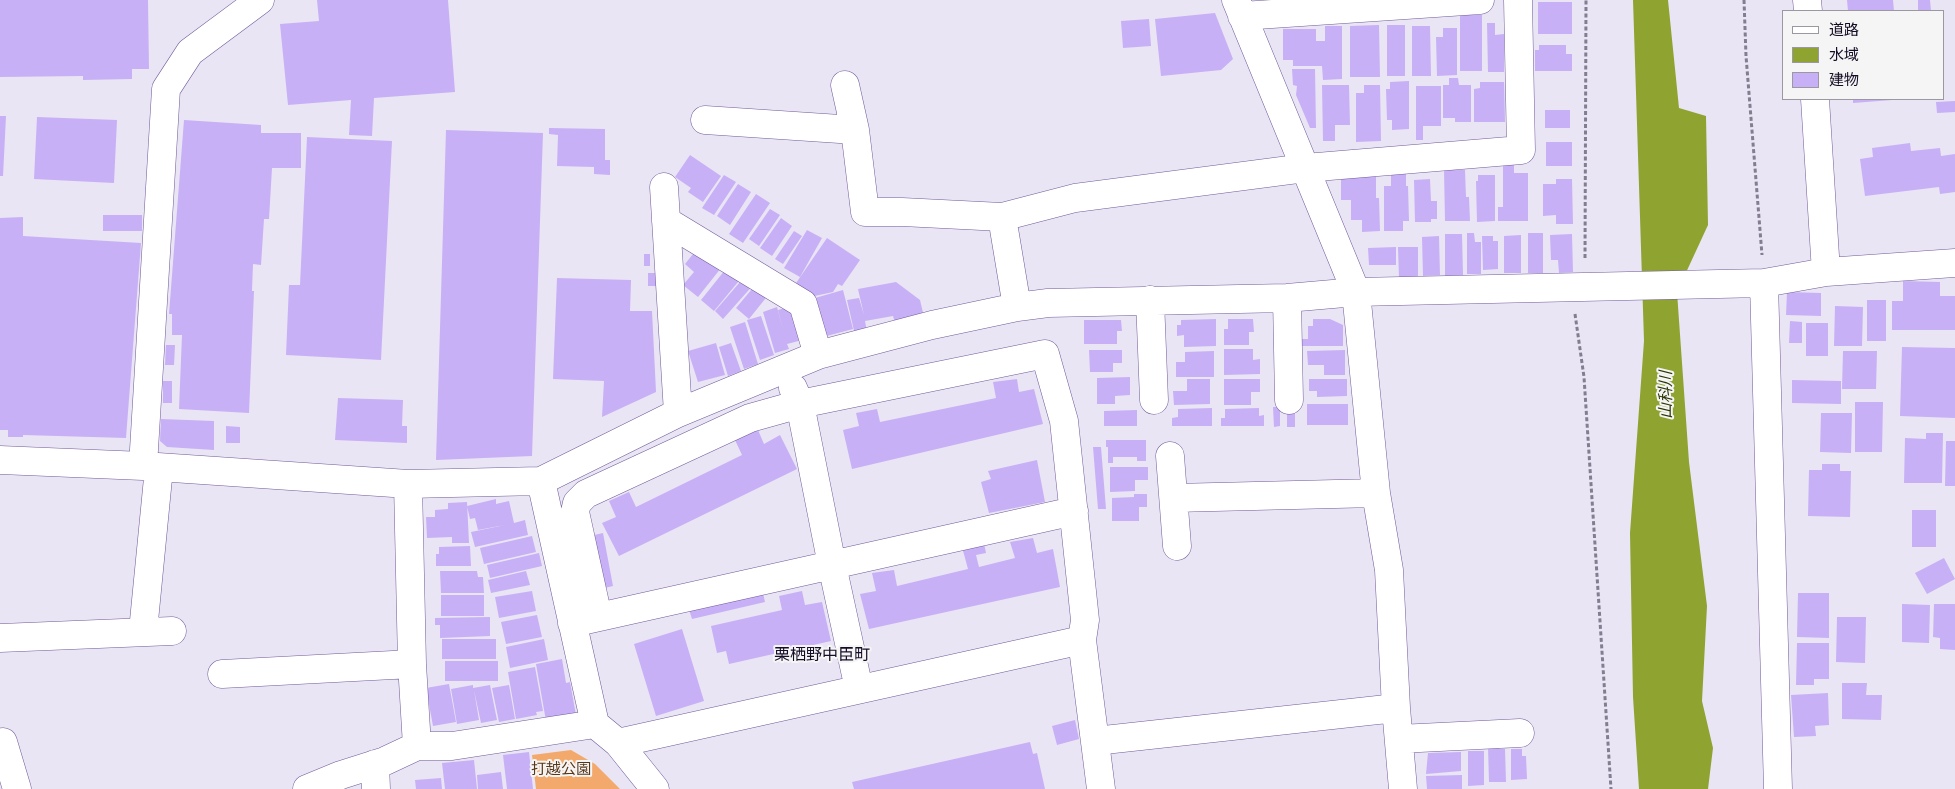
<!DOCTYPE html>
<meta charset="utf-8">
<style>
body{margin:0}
#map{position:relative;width:1955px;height:789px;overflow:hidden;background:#e9e5f4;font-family:"Titillium Web","Noto Sans JP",sans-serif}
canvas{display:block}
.legend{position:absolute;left:1782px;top:10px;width:162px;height:90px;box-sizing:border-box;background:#f5f5f5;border:1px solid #9b98a2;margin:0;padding:6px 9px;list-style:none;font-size:15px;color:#150c25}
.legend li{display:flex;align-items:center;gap:10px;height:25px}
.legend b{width:25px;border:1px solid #9b98a2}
</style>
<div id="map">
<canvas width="1955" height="789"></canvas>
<ul class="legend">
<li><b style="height:6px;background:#fff"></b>道路</li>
<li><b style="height:14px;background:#8fa331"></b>水域</li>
<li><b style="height:14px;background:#c7b0f6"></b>建物</li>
</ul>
</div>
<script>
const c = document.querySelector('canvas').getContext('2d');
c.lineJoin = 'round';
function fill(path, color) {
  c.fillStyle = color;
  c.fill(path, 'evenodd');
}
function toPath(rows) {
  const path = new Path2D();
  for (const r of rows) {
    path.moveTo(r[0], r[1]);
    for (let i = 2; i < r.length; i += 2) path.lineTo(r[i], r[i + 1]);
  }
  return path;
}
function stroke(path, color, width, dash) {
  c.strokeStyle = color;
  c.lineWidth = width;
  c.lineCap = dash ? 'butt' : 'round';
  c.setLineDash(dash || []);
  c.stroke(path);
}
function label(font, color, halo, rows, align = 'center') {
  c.font = font + ' "Titillium Web","Noto Sans JP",sans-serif';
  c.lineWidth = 4;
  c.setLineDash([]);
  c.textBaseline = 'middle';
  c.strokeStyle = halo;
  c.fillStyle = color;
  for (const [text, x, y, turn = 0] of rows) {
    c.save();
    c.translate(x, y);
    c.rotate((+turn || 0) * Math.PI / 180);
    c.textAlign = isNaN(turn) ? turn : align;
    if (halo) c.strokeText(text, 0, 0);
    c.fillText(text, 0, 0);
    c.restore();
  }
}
fill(toPath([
 [571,750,595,764,620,789,536,789,532,755]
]), '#f4a96c');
fill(toPath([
 [1633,0,1668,0,1679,108,1706,116,1708,225,1677,292,1689,462,1707,606,1702,701,1713,748,1708,789,1639,789,1633,697,1630,533,1644,341]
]), '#8fa331');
fill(toPath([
 [0,0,148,0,149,69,132,69,132,79,83,80,83,76,0,77],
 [317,0,448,0,455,92,374,98,372,136,349,135,351,100,288,105,280,24,319,21],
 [1847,0,1893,0,1894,11,1848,11],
 [1918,0,1930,0,1931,11,1918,11],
 [1538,2,1572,2,1572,34,1538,34],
 [1215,13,1233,59,1221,70,1161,76,1155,19],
 [1460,15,1482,15,1482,71,1460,71],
 [1149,19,1151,46,1123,48,1121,21],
 [1487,23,1495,23,1495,35,1504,34,1504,72,1488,72],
 [1379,25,1380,77,1350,77,1350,26],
 [1387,25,1405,25,1405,76,1387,76],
 [1325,26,1342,26,1342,79,1323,80,1322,66,1293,66,1293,60,1283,60,1283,29,1316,29,1316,41,1325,41],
 [1412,26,1430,26,1431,76,1412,76],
 [1443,28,1457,28,1457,75,1437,76,1436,37,1443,37],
 [1539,45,1566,45,1566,54,1572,54,1572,71,1535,71,1535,50,1539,50],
 [1292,69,1315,69,1316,128,1310,128,1296,95,1297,86,1293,85],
 [1449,78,1458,78,1459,85,1471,85,1471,122,1455,122,1455,118,1443,118,1443,85,1449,85],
 [1409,81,1409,129,1392,130,1392,120,1387,120,1386,89,1390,89,1390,82],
 [1480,82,1504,82,1505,122,1474,122,1474,89,1480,88],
 [1322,85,1349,85,1350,125,1335,125,1335,141,1323,141],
 [1364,85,1380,85,1381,141,1356,142,1356,93,1364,93],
 [1416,86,1441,86,1441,126,1423,126,1423,140,1416,140],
 [1853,99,1892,99,1892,100,1853,103],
 [1955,101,1955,112,1937,113,1936,102],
 [1545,110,1570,110,1570,128,1545,128],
 [0,116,6,116,3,176,0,176],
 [37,117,117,120,114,183,34,179],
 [184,120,261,125,261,133,301,133,301,168,272,168,269,219,264,219,261,265,253,264,252,291,254,291,249,413,179,409,182,335,172,335,172,314,169,314],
 [549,128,605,129,605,160,610,160,610,175,594,174,594,167,557,166,558,135,549,134],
 [446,130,543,133,532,456,436,460],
 [307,137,392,141,381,360,286,355,289,285,300,285],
 [1546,142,1572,142,1572,166,1546,166],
 [1910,143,1911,151,1940,148,1941,156,1955,154,1955,192,1940,194,1939,187,1865,196,1860,159,1873,157,1872,148],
 [690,155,721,176,703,202,688,192,691,188,675,177],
 [1503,163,1514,163,1514,173,1528,173,1528,221,1498,221,1498,207,1503,207],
 [1444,170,1465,170,1466,197,1469,197,1470,221,1445,221],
 [1391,174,1406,174,1406,186,1408,186,1409,221,1403,221,1403,231,1384,231,1384,186,1391,186],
 [724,175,736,182,714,215,702,208],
 [1478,175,1495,175,1495,221,1477,222,1476,181,1478,181],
 [1341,176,1376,176,1376,198,1379,198,1380,231,1362,232,1362,220,1351,220,1351,200,1341,200],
 [1430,179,1431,201,1437,201,1437,219,1431,219,1431,222,1415,222,1414,180],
 [1556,179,1572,179,1573,224,1556,224,1556,215,1543,216,1543,184,1556,184],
 [738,184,751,192,730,225,717,216],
 [756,194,770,203,743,243,729,234],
 [770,209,780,215,759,246,749,239],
 [103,215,142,215,142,231,103,231],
 [23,217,23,236,141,243,126,438,23,435,23,437,8,437,8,430,0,430,0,218],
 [781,218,792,226,772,256,760,248],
 [807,230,822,238,800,277,784,268],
 [794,231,802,236,783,264,775,259],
 [1467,233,1474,233,1475,242,1481,242,1481,274,1467,274],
 [1528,233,1543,233,1543,273,1528,273],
 [1445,234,1462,234,1463,275,1445,276],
 [1572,234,1573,272,1559,273,1558,260,1551,260,1550,235],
 [1521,235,1521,273,1504,273,1504,236],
 [1439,236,1440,275,1423,276,1422,237],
 [1482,236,1493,236,1493,241,1498,241,1498,269,1483,270],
 [827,238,860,260,842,286,838,284,833,292,810,297,794,286],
 [701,244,725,263,698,297,683,285,694,272,685,264],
 [1396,247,1396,265,1369,265,1368,248],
 [1398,247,1418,247,1418,278,1399,278],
 [644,254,650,254,650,266,644,266],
 [729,265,743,276,714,311,701,300],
 [648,273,656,273,656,286,648,286],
 [746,275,755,283,723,319,715,311],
 [557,278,631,280,630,311,652,311,656,392,602,417,604,381,553,379],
 [1903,281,1940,282,1940,296,1955,296,1955,330,1892,330,1892,301,1903,301],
 [896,282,920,300,924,317,895,323,893,316,865,321,867,332,855,335,847,300,859,298,864,315,858,289],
 [757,283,769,294,749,319,736,308],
 [843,290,853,329,819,338,808,300],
 [1787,292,1821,293,1821,316,1786,315],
 [1867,300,1886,300,1886,341,1867,341],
 [796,305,806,339,787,344,789,349,775,353,763,312,777,307,783,330,778,310],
 [1835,306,1863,307,1862,346,1834,346],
 [761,316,774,355,760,360,747,320],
 [1216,319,1216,346,1184,347,1184,335,1177,336,1177,325,1181,325,1181,320],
 [1228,319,1253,319,1254,332,1249,332,1249,345,1224,345,1224,329,1228,329],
 [1313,319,1330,319,1343,325,1343,346,1302,346,1302,339,1308,339,1308,326,1313,326],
 [1084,320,1121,320,1122,331,1117,331,1117,344,1084,344],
 [1790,321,1802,322,1802,343,1789,343],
 [745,322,758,364,744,369,730,327],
 [1806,323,1828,323,1828,356,1806,356],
 [716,343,725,375,698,382,688,351],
 [731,343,741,371,728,376,719,347],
 [166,345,175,345,174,365,165,365],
 [1902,347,1955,348,1955,418,1900,416],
 [1224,349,1253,349,1253,360,1260,359,1260,374,1224,375],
 [1089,350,1122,350,1122,363,1113,363,1113,372,1090,372],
 [1345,350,1345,375,1324,375,1324,365,1308,365,1307,351],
 [1214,351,1214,377,1176,377,1176,362,1185,362,1185,352],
 [1843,351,1877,351,1876,389,1842,389],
 [1130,377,1130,395,1115,396,1115,404,1097,404,1097,378],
 [1017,379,1019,392,1034,389,1043,424,852,469,843,430,859,426,856,413,877,409,880,422,996,398,993,382],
 [1187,379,1210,379,1210,404,1174,405,1173,391,1187,391],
 [1224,379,1260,379,1260,392,1251,392,1251,405,1224,405],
 [1309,379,1347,379,1347,396,1317,397,1317,391,1309,391],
 [1792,380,1841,381,1841,404,1792,403],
 [163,381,172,381,172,403,163,403],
 [338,398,403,400,402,426,407,426,407,443,335,440],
 [1855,402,1883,402,1882,452,1855,452],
 [1307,404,1348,404,1348,425,1307,425],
 [1287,406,1295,406,1295,427,1287,427],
 [1273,407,1280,407,1280,426,1274,427],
 [1212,408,1212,426,1172,426,1172,418,1178,417,1178,409],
 [1259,408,1259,416,1264,415,1264,426,1221,426,1221,418,1225,418,1225,409],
 [1137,410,1137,426,1104,426,1104,411],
 [1821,413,1852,413,1851,453,1820,452],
 [161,419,214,421,214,450,167,447,160,441],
 [226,426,240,427,240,443,226,443],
 [758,430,764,444,780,435,797,469,619,556,602,523,616,517,609,501,629,492,636,507,742,455,735,440],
 [1926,433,1943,433,1942,483,1904,483,1905,438,1926,439],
 [1106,440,1146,440,1146,461,1137,461,1137,457,1113,457,1113,463,1108,463,1108,447,1106,447],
 [1946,441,1955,441,1955,486,1945,486],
 [1093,447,1101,447,1106,509,1098,509],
 [1037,460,1045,502,989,513,981,482,991,479,988,471],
 [1822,464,1840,464,1840,471,1851,471,1850,517,1808,516,1809,470,1822,470],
 [1110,467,1148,467,1148,480,1135,480,1135,491,1110,492],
 [1134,494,1147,494,1147,507,1139,507,1139,521,1112,521,1112,498,1134,497],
 [496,499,496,504,509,501,514,523,525,520,528,535,475,547,471,532,505,525,478,530,475,518,470,519,467,506],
 [467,502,469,543,452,543,452,537,427,538,426,517,435,517,435,510,448,509,448,503],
 [1912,510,1936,510,1936,547,1912,547],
 [603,533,613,586,600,589,590,536],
 [532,536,536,552,484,564,480,548],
 [1033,538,1037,553,1053,549,1060,587,869,629,860,594,876,591,872,573,894,570,897,586,968,569,962,547,984,543,986,553,976,555,979,567,1015,558,1010,542],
 [470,546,471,566,436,566,436,554,439,554,439,547],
 [539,553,542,566,490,578,487,565],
 [1944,558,1955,579,1927,594,1915,573],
 [440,571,477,571,478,577,483,577,484,593,441,593],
 [526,571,530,585,491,593,488,580],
 [762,589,765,602,692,619,688,606],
 [532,591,536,611,499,618,495,597],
 [802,591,805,605,822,602,831,641,729,664,726,651,717,653,711,626,782,610,779,596],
 [1798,593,1829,593,1829,638,1797,637],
 [441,595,484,595,484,616,441,616],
 [1902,604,1930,605,1929,643,1902,642],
 [1934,604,1955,604,1955,650,1940,649,1940,638,1933,637],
 [537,615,542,637,506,644,501,622],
 [490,617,490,636,440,638,440,625,435,625,435,618],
 [1837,617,1866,617,1865,663,1836,662],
 [682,629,704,701,656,716,634,644],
 [442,639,496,639,496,659,442,659],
 [544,639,548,660,510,668,506,647],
 [1797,643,1829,643,1829,679,1814,679,1814,685,1796,685],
 [562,659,566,683,570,682,576,715,546,721,536,664],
 [445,661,498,661,498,681,445,681],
 [535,667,543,711,536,712,537,715,516,719,508,672],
 [1842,683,1867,683,1866,695,1882,695,1881,720,1842,719],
 [449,684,456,722,433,726,426,688],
 [473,685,473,688,490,685,497,720,481,723,474,690,479,720,457,724,451,689],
 [509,685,515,719,499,722,492,688],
 [1828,693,1829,725,1815,726,1816,736,1794,737,1791,695],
 [1075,720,1079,739,1057,745,1052,726],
 [1030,742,1033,754,1037,753,1045,789,854,789,852,782],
 [1499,746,1499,749,1505,749,1506,782,1489,782,1488,747],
 [1511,749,1522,749,1522,756,1526,756,1527,779,1511,780],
 [1468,751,1484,751,1484,785,1468,786],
 [529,752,533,789,507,789,503,755],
 [1461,752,1461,771,1426,774,1428,753],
 [474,760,477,789,445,789,442,763],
 [501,772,503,789,478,789,477,775],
 [1462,775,1462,789,1427,789,1426,776],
 [441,778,442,789,416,789,415,780]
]), '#c7b0f6');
const minor = toPath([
 [1236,0,1356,292,1376,493,1389,570,1396,708,1403,789],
 [1807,0,1808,11],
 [1242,16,1480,0],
 [845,85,855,130,865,212,902,212,1002,217],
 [1815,99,1826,272],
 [705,120,855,130],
 [664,187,678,413],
 [666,221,803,304,818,355],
 [1764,283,1778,789],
 [1287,298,1289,400],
 [1150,300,1154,400],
 [1017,307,1002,217,1075,198,1305,168,1521,150,1518,0],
 [793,388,800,404,832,565,859,689],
 [1170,456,1177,546],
 [0,460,143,466,408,484,541,481,678,413,818,355,932,325,1017,307,1048,303,1287,298,1356,292,1764,283,1826,272,1955,263],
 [143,466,166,89,190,52,260,0],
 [541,481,595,724,618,743,655,789],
 [408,484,412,664,417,746],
 [1174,498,1376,493],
 [598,617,575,512,577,503,586,494,750,418,800,404,1045,354,1064,421,1085,620,1082,640],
 [572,623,1074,511],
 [143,631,159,468],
 [0,638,172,631],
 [222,674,412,664],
 [1399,739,1520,733],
 [1095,741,1396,708],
 [3,742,17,789],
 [618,743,1082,640,1101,789],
 [375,764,376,789],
 [307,789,341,775,385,761,417,746,452,746,595,724]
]);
stroke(minor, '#715b9a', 29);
stroke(toPath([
 [1744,0,1746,56,1762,255],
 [1585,258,1586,0],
 [1575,314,1584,377,1611,789]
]), '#847d91', 3, [4, 2.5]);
stroke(minor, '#fff', 28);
label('15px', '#593617', '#f5f5f5', [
 ["打越公園",561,770]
]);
label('italic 16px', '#2c3405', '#f5f5f5', [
 ["山科川",1667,395,-90]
]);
label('16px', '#150c25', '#f5f5f5', [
 ["栗栖野中臣町",822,656]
]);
</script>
